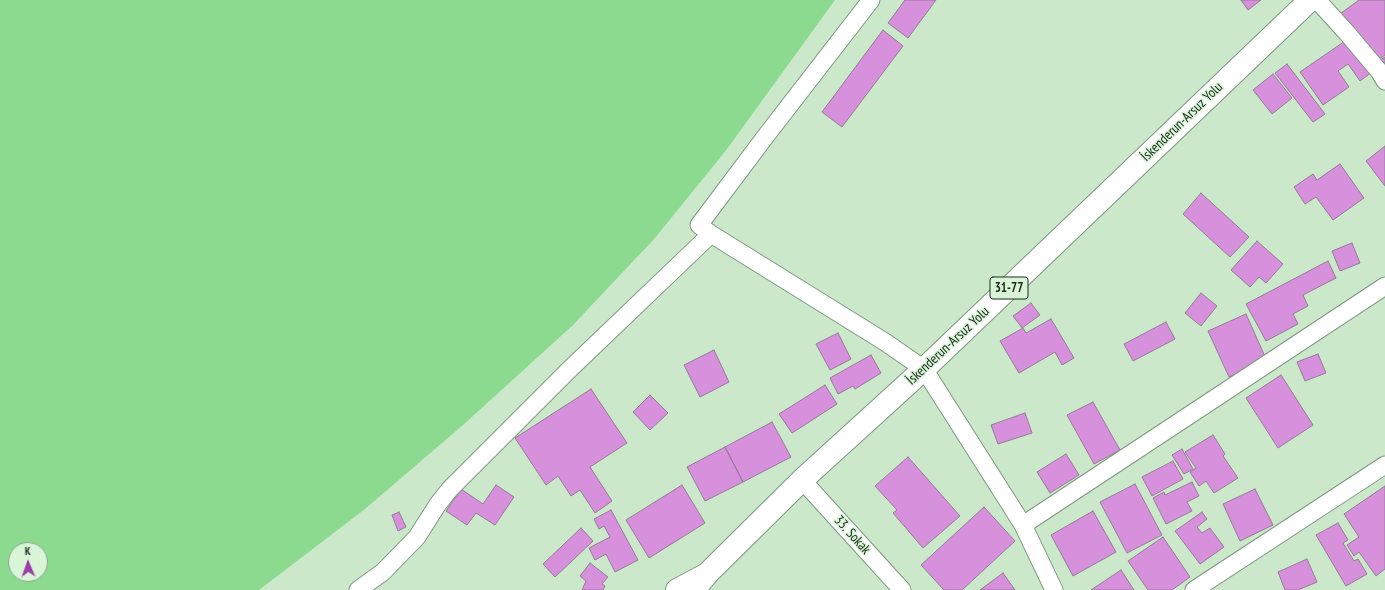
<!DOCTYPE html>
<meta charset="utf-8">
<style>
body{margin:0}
#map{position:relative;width:1385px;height:590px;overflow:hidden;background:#cbe8cb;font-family:"PT Sans Narrow",sans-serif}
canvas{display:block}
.north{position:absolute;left:8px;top:542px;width:40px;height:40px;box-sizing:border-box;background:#d8f5d8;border:1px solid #8da38d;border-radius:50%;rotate:358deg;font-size:11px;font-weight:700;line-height:16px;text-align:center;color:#1d281d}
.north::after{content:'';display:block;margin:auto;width:14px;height:18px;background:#a03fa7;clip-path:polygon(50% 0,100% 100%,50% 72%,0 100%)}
</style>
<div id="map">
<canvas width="1385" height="590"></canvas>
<div class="north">K</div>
</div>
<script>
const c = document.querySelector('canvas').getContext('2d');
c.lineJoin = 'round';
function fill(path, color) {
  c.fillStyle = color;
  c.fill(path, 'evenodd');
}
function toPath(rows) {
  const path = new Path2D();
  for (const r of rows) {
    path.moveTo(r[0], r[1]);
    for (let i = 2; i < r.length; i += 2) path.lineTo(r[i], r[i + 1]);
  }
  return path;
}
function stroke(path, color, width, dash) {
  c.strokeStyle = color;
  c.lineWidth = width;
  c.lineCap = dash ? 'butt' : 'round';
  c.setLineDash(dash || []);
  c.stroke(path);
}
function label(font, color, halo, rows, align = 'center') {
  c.font = font + ' "PT Sans Narrow",sans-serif';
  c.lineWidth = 3;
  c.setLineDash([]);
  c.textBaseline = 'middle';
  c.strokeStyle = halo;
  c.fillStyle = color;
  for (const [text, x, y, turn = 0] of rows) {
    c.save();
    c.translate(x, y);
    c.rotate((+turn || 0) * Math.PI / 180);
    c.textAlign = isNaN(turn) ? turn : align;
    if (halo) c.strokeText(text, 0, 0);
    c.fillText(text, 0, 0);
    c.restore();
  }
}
fill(toPath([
 [0,0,835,0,727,149,655,238,572,326,463,425,365,509,259,590,0,590],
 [16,550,40,550,40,574,16,574]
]), '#8cda8f');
const building = toPath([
 [905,0,936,0,908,38,888,23,905,0],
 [1241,0,1261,0,1248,10,1241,0],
 [1359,0,1385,0,1385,55,1376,61,1340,14,1359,0],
 [883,30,903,46,842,127,822,112,883,30],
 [1348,39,1372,72,1360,81,1348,64,1338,71,1349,87,1323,105,1300,72,1348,39],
 [1385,57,1385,67,1380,60,1385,57],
 [1287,64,1325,114,1313,122,1275,73,1287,64],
 [1273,74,1292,98,1272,114,1253,90,1273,74],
 [1385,146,1385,186,1366,161,1385,146],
 [1340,164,1364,198,1333,220,1316,197,1305,204,1294,187,1313,174,1317,180,1340,164],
 [1201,193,1249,237,1230,257,1183,214,1201,193],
 [1257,241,1283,264,1266,283,1259,277,1250,287,1231,270,1257,241],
 [1352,243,1360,263,1340,271,1332,251,1352,243],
 [1328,261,1336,278,1303,295,1308,306,1293,314,1298,324,1266,341,1246,304,1328,261],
 [1201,293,1217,306,1201,326,1185,313,1201,293],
 [1031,303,1040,315,1022,328,1013,316,1031,303],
 [1246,314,1267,361,1229,377,1208,331,1246,314],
 [1051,319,1074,358,1062,365,1055,352,1019,373,1000,341,1023,328,1026,333,1051,319],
 [1166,322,1175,339,1133,361,1124,344,1166,322],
 [838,333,851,359,830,370,816,344,838,333],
 [714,350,729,382,700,397,684,365,714,350],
 [1318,354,1326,373,1305,381,1297,362,1318,354],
 [871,355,881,373,855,389,853,386,838,394,830,378,871,355],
 [1281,375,1313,425,1278,448,1246,398,1281,375],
 [825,385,837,404,792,433,779,414,825,385],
 [591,389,627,443,590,467,612,501,595,513,580,490,571,496,558,476,546,485,515,438,591,389],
 [650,395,668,413,650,430,633,412,650,395],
 [1093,402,1120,450,1094,464,1067,415,1093,402],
 [1025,413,1032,433,998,444,991,425,1025,413],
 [772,422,791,457,743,482,725,447,772,422],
 [1213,435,1225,454,1223,456,1238,478,1214,493,1206,481,1199,486,1190,472,1196,468,1185,452,1213,435],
 [725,447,743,482,705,501,687,467,725,447],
 [1182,449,1193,469,1184,474,1172,455,1182,449],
 [1066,454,1079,475,1050,493,1037,472,1066,454],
 [908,457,960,516,923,548,893,513,897,510,875,486,908,457],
 [1173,461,1183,479,1152,496,1142,477,1173,461],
 [1192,482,1199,496,1187,502,1192,511,1166,524,1153,498,1164,492,1165,495,1192,482],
 [1135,484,1162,535,1127,553,1100,502,1135,484],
 [496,485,514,497,495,525,476,513,467,525,446,511,461,489,483,504,496,485],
 [682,485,705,523,649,558,626,520,682,485],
 [1385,486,1385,569,1376,576,1359,552,1354,556,1347,545,1359,537,1344,514,1385,486],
 [1255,489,1273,525,1240,541,1223,504,1255,489],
 [984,507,1015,541,962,590,944,590,921,565,984,507],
 [611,510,638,560,615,572,606,554,595,560,589,548,610,537,604,526,599,529,594,519,611,510],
 [1093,511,1116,552,1073,576,1051,535,1093,511],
 [399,512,406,527,398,531,392,515,399,512],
 [1202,512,1207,519,1197,527,1202,533,1210,528,1224,547,1200,564,1175,531,1202,512],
 [1338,523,1348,540,1343,543,1354,561,1358,559,1367,574,1346,586,1316,535,1338,523],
 [581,528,593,541,555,577,543,564,581,528],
 [1163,537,1190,577,1172,590,1148,590,1128,561,1163,537],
 [1307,559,1317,582,1298,590,1285,590,1278,572,1307,559],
 [590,563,608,577,602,584,605,586,603,590,582,590,586,581,580,576,590,563],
 [1121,570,1134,590,1091,590,1121,570],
 [1003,573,1015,590,980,590,1003,573]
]);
fill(building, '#d790db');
stroke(building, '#957b96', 1);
const street = toPath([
 [871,0,765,137,699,225,711,234,885,342,924,369,1023,525,1054,590],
 [1317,0,1347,33,1379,71,1385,81],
 [802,480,902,590],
 [1023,525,1385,286],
 [358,590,383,572,417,537,438,504,449,490,572,367,711,234],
 [1194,590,1385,465]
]);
const secondary = toPath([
 [677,590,707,574]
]);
const primary = toPath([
 [694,590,707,574,802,480,924,369,1310,0]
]);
stroke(street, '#7d987d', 19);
stroke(secondary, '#7d987d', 24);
stroke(primary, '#7d987d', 24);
stroke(street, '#fff', 17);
stroke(secondary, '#fff', 22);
stroke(primary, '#fff', 22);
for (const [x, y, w] of [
 [1009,288,38]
]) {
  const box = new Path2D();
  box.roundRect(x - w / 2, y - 11, w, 22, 3);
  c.fillStyle = '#d8f5d8';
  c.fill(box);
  stroke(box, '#1d281d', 1);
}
label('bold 13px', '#1d281d', null, [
 ["31-77",1009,288]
]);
label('14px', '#1d281d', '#d8f5d8', [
 ["İskenderun-Arsuz Yolu",1182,122,-44],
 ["İskenderun-Arsuz Yolu",948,346,-43],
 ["33. Sokak",852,535,48]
]);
</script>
